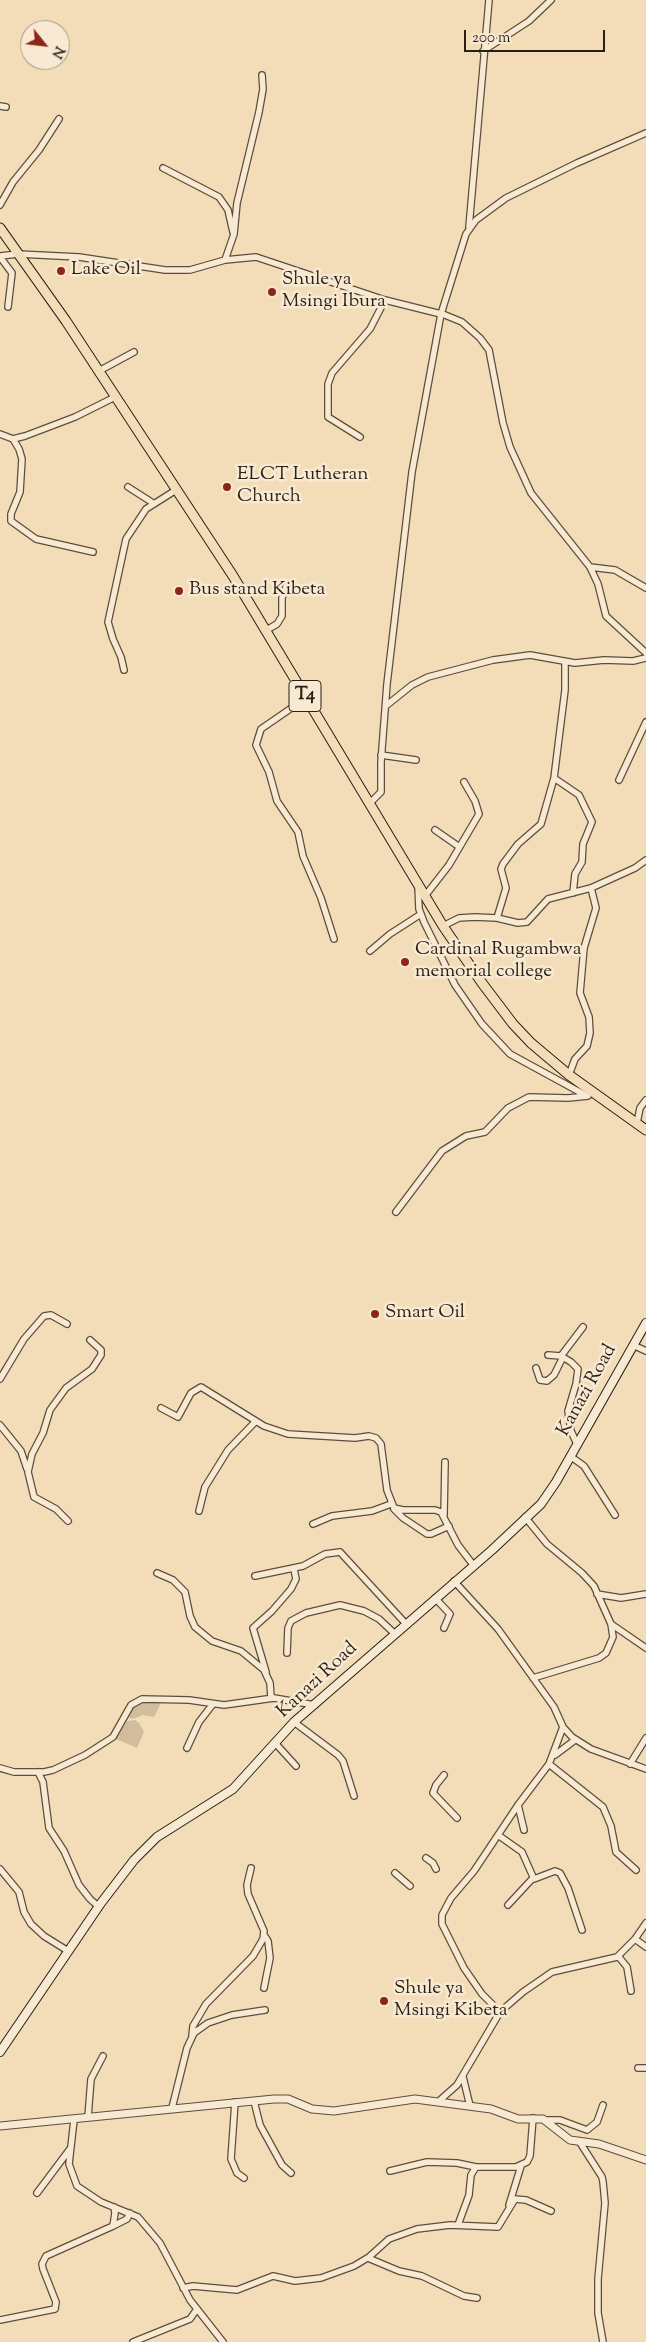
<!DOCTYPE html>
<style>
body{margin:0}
#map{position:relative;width:646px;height:2342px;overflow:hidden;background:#f3ddb9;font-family:"Sorts Mill Goudy",serif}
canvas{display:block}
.north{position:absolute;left:20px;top:20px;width:50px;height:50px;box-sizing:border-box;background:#f7e9d2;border:1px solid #a59886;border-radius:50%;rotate:119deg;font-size:14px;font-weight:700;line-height:20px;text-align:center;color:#291f14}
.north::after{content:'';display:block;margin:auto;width:18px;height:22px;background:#8f2418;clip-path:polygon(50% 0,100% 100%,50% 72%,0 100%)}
.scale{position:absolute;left:464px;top:30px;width:141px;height:22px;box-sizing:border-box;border:2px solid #291f14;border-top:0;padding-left:6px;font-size:15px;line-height:18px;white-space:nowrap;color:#291f14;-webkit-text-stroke:4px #f7e9d2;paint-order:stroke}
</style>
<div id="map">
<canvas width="646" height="2342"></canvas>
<div class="north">N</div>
<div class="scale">200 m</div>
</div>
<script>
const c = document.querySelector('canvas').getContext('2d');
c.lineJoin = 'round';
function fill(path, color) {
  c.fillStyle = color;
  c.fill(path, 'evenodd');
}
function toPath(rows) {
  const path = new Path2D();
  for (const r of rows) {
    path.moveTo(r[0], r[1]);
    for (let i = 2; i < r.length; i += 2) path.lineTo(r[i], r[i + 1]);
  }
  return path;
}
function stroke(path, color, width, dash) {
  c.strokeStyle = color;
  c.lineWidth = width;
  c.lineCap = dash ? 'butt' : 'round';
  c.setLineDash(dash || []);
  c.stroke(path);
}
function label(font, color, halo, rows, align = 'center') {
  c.font = font + ' "Sorts Mill Goudy",serif';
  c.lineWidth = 5;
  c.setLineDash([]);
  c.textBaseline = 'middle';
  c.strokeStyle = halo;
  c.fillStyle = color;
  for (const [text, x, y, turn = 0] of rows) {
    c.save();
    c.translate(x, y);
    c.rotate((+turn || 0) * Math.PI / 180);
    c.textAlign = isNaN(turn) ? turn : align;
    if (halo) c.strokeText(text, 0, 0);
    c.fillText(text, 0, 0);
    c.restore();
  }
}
fill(toPath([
 [149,1700,162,1701,154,1717,143,1715,133,1719,128,1717,137,1702],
 [135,1720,139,1723,144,1732,137,1748,116,1739,127,1721]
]), '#d1bd9d');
const minor = toPath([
 [483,51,529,21,551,0],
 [0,106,6,107],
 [163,168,219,197,228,210,233,232],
 [0,205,13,182,39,150,59,119],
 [469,227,489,0],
 [0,256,18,254,79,257,165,270,190,270,225,260,256,257,385,300,445,315,462,322,480,338,489,350,503,423,510,447,531,493,590,567,598,584,606,616,646,653],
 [0,257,12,273,8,307],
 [225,260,234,234,237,203,259,112,263,89,262,75],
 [99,371,134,352],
 [0,434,13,439,25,436,75,417,115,397],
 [360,437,328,417,328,384,332,373,370,329,385,300],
 [13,439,19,449,22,459,20,492,11,514,11,521,36,539,93,552],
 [128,487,153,503],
 [590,567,615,570,646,588],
 [265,631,277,624,282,616,282,598,287,584],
 [124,670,121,657,113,639,108,622,126,539,146,509,176,490],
 [306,698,261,729,256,745,269,772,277,801,298,832,303,856,321,898,334,939],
 [387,705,412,685,428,677,493,660,530,655,575,663,604,660,633,661,646,658],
 [381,755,416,760],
 [554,778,579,795,592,822,583,844,582,862,575,874,573,893],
 [619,780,646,722],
 [369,804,381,792,381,762,387,684,412,472,441,314,466,234,476,220,506,198,577,163,646,133],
 [435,830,458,846],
 [418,886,419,909,424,922,455,985,482,1024,510,1054,587,1096],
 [425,896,449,865,479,814,475,801,464,782],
 [497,918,506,888,501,869,503,864,518,844,541,824,554,778,565,690,565,662],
 [443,926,459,918,475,917,497,918,518,923,527,922,548,899,591,888,635,868,646,860],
 [370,951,390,934,421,914],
 [569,1075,575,1059,587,1046,590,1033,589,1017,580,993,584,948,596,908,591,888],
 [637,1123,640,1108,646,1100],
 [396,1212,442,1151,466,1136,485,1132,508,1108,529,1097,568,1098,588,1096],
 [633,1345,646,1351],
 [548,1355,561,1356,571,1362,578,1369,576,1384,568,1411,571,1431,577,1444],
 [561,1356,583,1327],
 [536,1368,540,1380,547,1381,554,1375,563,1357],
 [0,1379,24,1339,44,1316,51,1315,67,1324],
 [161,1408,178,1417,191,1393,201,1387,264,1426,288,1434,355,1438,369,1436,376,1438,381,1444,387,1490,394,1508,403,1510,435,1510,441,1512,458,1545,474,1566],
 [0,1425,21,1451,27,1469],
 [570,1456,584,1466,615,1515],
 [394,1509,403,1518,427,1534,431,1534,449,1526],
 [199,1511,205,1487,228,1450,256,1421],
 [444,1515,445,1462],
 [525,1517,547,1544,582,1573,594,1586,611,1624,613,1637,606,1653,599,1658,533,1678],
 [68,1521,56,1509,34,1497,28,1472,32,1454,43,1433,50,1410,66,1388,92,1369,101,1355,101,1350,90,1340],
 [313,1524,332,1516,372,1511,391,1504],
 [157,1573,173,1580,185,1592,190,1616,195,1627,212,1641,241,1651,264,1670,270,1683,271,1698],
 [255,1576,303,1566,325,1554,340,1552,407,1625],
 [454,1581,498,1629,554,1707,563,1727,572,1737,591,1749,646,1769],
 [597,1594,621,1598,646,1594],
 [435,1598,450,1614,444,1628],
 [611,1624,646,1648],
 [287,1653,288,1628,291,1621,306,1613,340,1605,364,1611,379,1619,395,1634],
 [266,1672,253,1628,272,1611,291,1589,296,1579,294,1569],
 [294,1722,338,1755,343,1761,354,1796],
 [276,1744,296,1766],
 [187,1748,199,1722,213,1704],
 [555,1755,575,1740],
 [549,1764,603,1807,611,1826,616,1852,636,1870],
 [630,1764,646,1738],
 [0,1768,14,1772,44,1772,53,1770,85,1755,113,1737,131,1705,142,1699,189,1700,224,1705,274,1698,315,1705],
 [38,1772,43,1782,49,1828,64,1851,79,1885,90,1899,99,1907],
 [444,1775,436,1785,433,1793,457,1818],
 [518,1805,524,1830],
 [498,1835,522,1852,534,1879,555,1871,560,1873,568,1888,582,1930],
 [426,1858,433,1863,436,1869],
 [0,1869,19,1892,24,1912,31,1924,44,1936,68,1951],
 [395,1873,410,1886],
 [508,1905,533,1878],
 [264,1935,268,1941,270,1958,264,1988],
 [635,1939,646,1947],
 [618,1956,627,1967,631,1991],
 [500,2012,482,1994,464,1968,442,1924,442,1915,451,1898,474,1871,518,1805,549,1764,563,1727],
 [192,2036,193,2026,206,2004,253,1956,263,1939,264,1931,248,1894,247,1885,251,1868],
 [638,2068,646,2068],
 [463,2077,470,2106],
 [254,2101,260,2125,282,2165,291,2173],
 [439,2101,457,2085,500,2012,523,1992,552,1972,617,1957,635,1939,646,1923],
 [235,2102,231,2159,237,2173,244,2178],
 [172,2108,187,2048,194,2033,208,2023,232,2015,265,2010],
 [88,2117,91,2079,103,2056],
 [74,2120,69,2164,77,2186,101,2202,138,2217,160,2243,190,2300,223,2342],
 [546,2120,560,2120,587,2130,597,2122,603,2105],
 [579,2141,602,2177,603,2182,605,2203,598,2279,598,2313,603,2342],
 [390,2171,427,2162,457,2163,476,2167],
 [37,2193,70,2149],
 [509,2205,521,2166],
 [458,2225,469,2195,471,2175,476,2167,516,2167,527,2162,530,2156,533,2118],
 [113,2226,115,2213,114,2207],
 [368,2258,399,2271,422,2276,464,2296,477,2298],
 [183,2288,193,2286,237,2290,273,2276,295,2281,321,2278,354,2266,369,2257,389,2239,417,2229,450,2225,498,2227,515,2199,526,2200,551,2211],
 [0,2320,55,2309,56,2302,43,2269,42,2264,46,2256,113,2226,127,2219,130,2213],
 [133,2342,190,2319,197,2309]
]);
const tertiary = toPath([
 [0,2126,274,2099,288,2099,312,2109,334,2111,415,2099,491,2109,518,2119,543,2119,570,2140,599,2144,646,2160]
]);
const secondary = toPath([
 [0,2052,101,1903,134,1860,157,1837,233,1789,294,1722,492,1550,541,1504,556,1482,646,1323]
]);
const trunk = toPath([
 [0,228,66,321,233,576,443,926,482,983,513,1024,531,1043,569,1075,646,1130]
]);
stroke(minor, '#5c4e3d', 8);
stroke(tertiary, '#5c4e3d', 9);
stroke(secondary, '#291f14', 10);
stroke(trunk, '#291f14', 11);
stroke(minor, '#f7e9d2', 5.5);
stroke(tertiary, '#f7e9d2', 7);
stroke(secondary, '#f7e9d2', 8);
stroke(trunk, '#f3ddb9', 9);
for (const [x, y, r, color] of [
 [61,271,5,"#8f2418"],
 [272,292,5,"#8f2418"],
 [227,487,5,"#8f2418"],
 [179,591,5,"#8f2418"],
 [405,962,5,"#8f2418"],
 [375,1314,5,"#8f2418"],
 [384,2001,5,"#8f2418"]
]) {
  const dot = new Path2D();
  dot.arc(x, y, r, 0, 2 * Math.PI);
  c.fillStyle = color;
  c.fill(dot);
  stroke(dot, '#f7e9d2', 2);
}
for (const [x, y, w] of [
 [305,696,32]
]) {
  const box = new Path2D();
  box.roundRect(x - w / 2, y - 15.5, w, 31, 4);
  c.fillStyle = '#f7e9d2';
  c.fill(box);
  stroke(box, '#291f14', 1);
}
label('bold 18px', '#291f14', null, [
 ["T4",305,696]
]);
label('19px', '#291f14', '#f7e9d2', [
 ["Lake Oil",71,271],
 ["Shule ya",282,281],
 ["Msingi Ibura",282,303],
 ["ELCT Lutheran",237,476],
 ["Church",237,498],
 ["Bus stand Kibeta",189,591],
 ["Cardinal Rugambwa",415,951],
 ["memorial college",415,973],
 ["Smart Oil",385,1314],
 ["Shule ya",394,1990],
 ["Msingi Kibeta",394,2012]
], 'left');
label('19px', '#291f14', '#f7e9d2', [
 ["Kanazi Road",588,1391,-61],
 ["Kanazi Road",318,1681,-43]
]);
</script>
